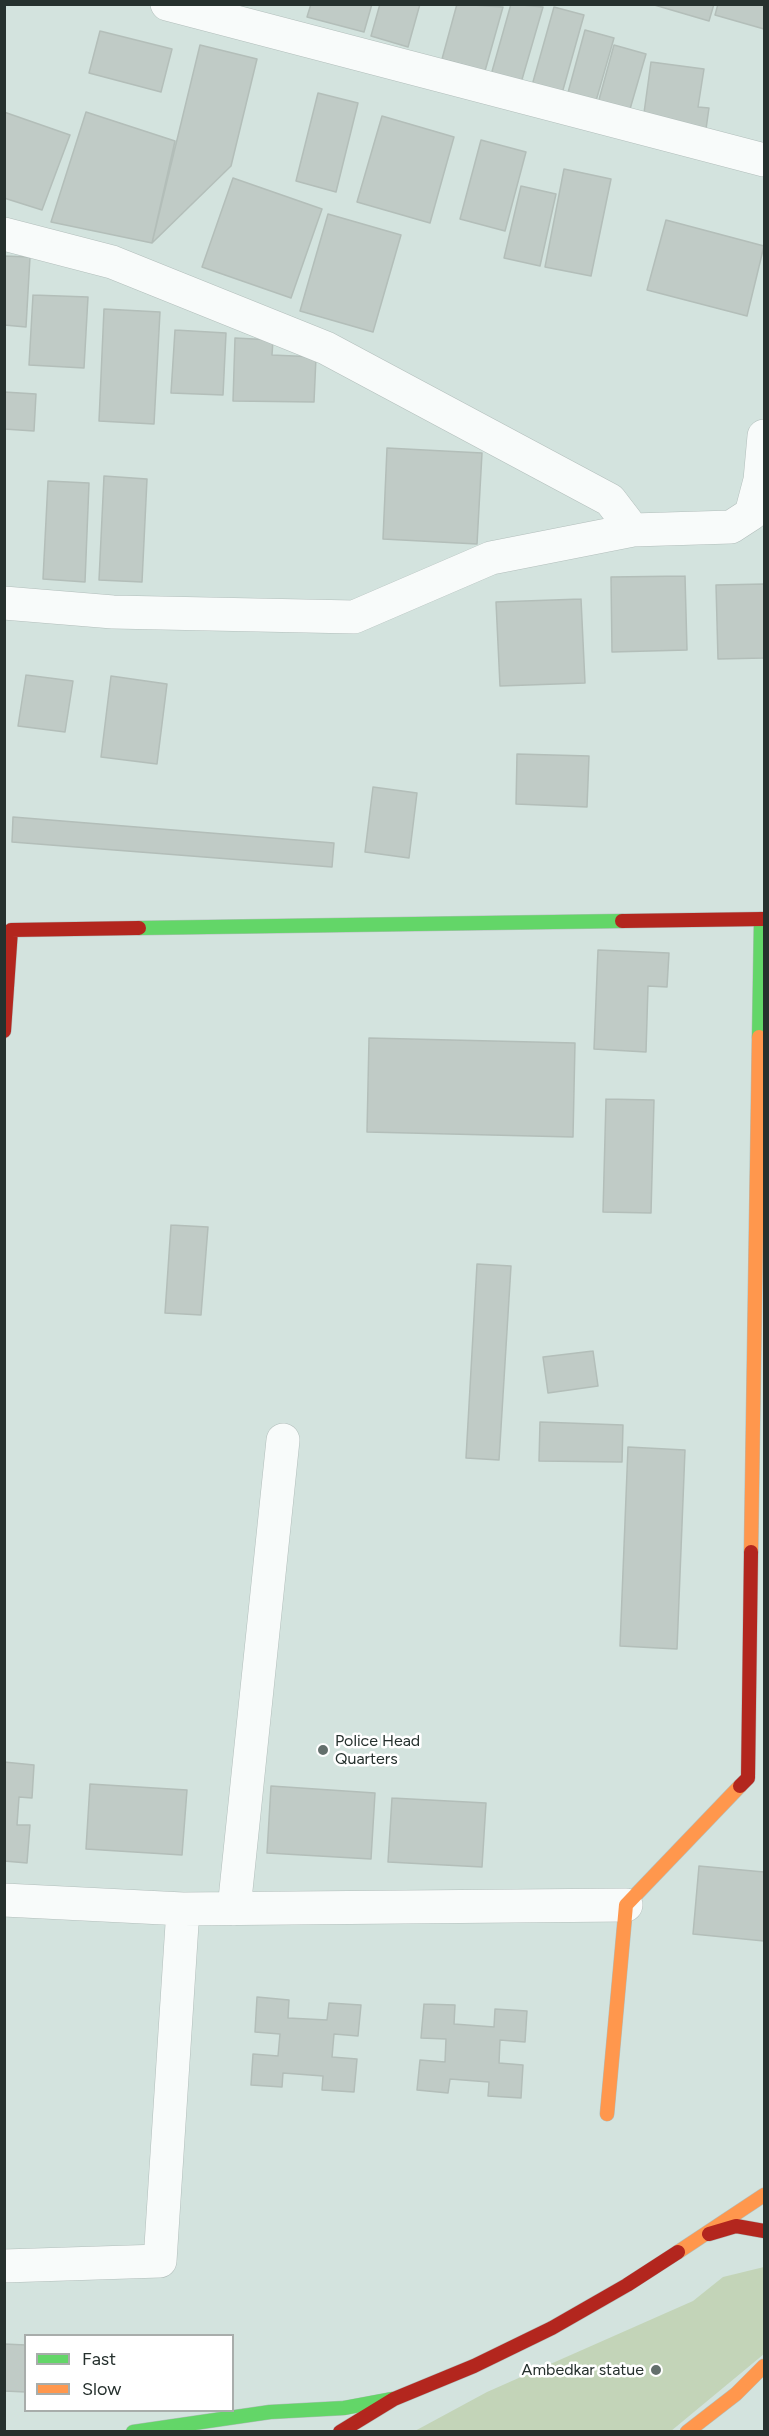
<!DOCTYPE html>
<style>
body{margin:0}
#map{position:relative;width:769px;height:2436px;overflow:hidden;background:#d3e3de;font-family:Figtree,sans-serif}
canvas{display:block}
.frame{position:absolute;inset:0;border:6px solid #26312e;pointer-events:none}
.legend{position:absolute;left:24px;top:2334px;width:210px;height:78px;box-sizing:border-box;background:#fff;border:2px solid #a8adab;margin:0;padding:8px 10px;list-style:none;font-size:18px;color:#26312e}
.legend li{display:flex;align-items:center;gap:12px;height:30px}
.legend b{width:30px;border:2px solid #a8adab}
</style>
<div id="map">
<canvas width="769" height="2436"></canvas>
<div class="frame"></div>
<ul class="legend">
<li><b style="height:8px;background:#63d668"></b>Fast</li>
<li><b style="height:8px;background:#ff974d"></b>Slow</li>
</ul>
</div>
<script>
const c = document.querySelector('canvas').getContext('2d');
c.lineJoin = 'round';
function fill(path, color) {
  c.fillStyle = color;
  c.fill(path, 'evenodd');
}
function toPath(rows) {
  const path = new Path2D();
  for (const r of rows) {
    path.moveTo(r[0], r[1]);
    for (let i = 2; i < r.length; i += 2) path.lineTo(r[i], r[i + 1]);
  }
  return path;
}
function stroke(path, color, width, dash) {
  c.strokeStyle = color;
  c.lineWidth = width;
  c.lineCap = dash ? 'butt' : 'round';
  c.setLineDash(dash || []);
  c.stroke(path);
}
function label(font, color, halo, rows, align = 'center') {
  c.font = font + ' Figtree,sans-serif';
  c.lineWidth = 5;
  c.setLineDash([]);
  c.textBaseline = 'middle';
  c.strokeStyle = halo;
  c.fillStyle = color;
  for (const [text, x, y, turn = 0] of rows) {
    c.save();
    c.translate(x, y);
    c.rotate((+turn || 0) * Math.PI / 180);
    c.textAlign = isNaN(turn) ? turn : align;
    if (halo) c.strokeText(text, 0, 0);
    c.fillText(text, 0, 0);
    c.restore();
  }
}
fill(toPath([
 [764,2267,764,2354,671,2431,413,2432,487,2392,693,2301,723,2277]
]), '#c3d4b8');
const building = toPath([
 [311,4,372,4,364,32,307,17,311,4],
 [380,4,420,4,408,47,371,36,380,4],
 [457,4,503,7,485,71,442,59,457,4],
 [511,4,543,7,521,83,491,75,511,4],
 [651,4,714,4,709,21,651,4],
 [718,4,764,4,764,29,715,15,718,4],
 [554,7,584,15,561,97,531,89,554,7],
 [585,30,614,38,594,108,566,100,585,30],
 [100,31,172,49,161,92,89,73,100,31],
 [200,45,257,59,231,166,152,243,200,45],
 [614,45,646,54,628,116,597,107,614,45],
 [651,62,704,69,698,107,709,108,706,129,643,120,651,62],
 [318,93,358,103,336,192,296,181,318,93],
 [4,112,70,135,42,210,4,198,4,112],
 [86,112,175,141,152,243,51,222,86,112],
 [382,116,454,137,430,223,357,202,382,116],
 [481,140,526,152,505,231,460,219,481,140],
 [564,169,611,179,591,276,545,267,564,169],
 [233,178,322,209,291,298,202,267,233,178],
 [521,186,556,194,540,266,504,258,521,186],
 [328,214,401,235,373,332,300,311,328,214],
 [666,220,764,246,747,316,647,290,666,220],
 [4,256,30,257,26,327,4,325,4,256],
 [33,295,88,297,84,368,29,365,33,295],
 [104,309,160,312,154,424,99,421,104,309],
 [175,330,226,333,223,395,171,393,175,330],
 [235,338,273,340,272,355,316,357,314,402,233,401,235,338],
 [4,392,36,394,34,431,4,429,4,392],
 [387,448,482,453,477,544,383,539,387,448],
 [104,476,147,479,142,582,99,580,104,476],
 [48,481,89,483,85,582,43,579,48,481],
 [685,576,687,650,612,652,611,577,685,576],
 [764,584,764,658,718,659,716,585,764,584],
 [581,599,585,683,500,686,496,602,581,599],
 [26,675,73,681,65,732,18,726,26,675],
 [111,676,167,684,157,764,101,757,111,676],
 [517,754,589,756,587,807,516,804,517,754],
 [373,787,417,793,409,858,365,852,373,787],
 [13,817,334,843,332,867,12,842,13,817],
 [598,950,669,953,667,987,648,986,646,1052,594,1049,598,950],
 [369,1038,575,1043,573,1137,367,1132,369,1038],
 [606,1099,654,1100,651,1213,603,1212,606,1099],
 [171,1225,208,1227,201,1315,165,1313,171,1225],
 [477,1264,511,1266,499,1460,466,1458,477,1264],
 [593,1351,598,1386,548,1393,543,1357,593,1351],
 [540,1422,623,1425,622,1462,539,1461,540,1422],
 [628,1447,685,1450,677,1649,620,1646,628,1447],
 [4,1762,34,1765,32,1798,19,1797,17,1825,30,1825,27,1863,4,1861,4,1762],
 [90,1784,187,1790,182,1855,86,1849,90,1784],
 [271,1786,375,1793,371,1859,267,1853,271,1786],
 [392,1798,486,1803,482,1867,388,1862,392,1798],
 [699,1866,764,1872,764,1941,693,1934,699,1866],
 [257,1997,289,2000,288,2018,327,2020,329,2003,361,2005,358,2036,334,2034,332,2057,357,2059,354,2092,322,2090,323,2076,283,2073,282,2087,251,2085,253,2054,278,2056,280,2034,255,2032,257,1997],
 [424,2004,455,2005,454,2024,494,2027,495,2009,527,2011,525,2042,500,2040,499,2063,523,2065,521,2098,488,2096,489,2082,450,2079,448,2093,417,2090,420,2060,445,2062,446,2039,421,2038,424,2004],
 [4,2344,26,2345,26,2392,4,2391,4,2344]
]);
fill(building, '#c0cbc6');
stroke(building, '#b3beb9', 1.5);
const street = toPath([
 [167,4,764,160],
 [4,234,112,262,326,348,610,500,633,530],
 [4,603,113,612,354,617,491,558,633,530,731,527,751,514,760,480,764,436],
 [4,1900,183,1909,626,1905],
 [234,1909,283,1440],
 [4,2266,160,2261,183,1909]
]);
const fast = toPath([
 [139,928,622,921],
 [759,1037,761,919],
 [133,2432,270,2412,344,2408,392,2399]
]);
const slow = toPath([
 [751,1552,759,1037],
 [607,2114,626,1905,740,1786],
 [678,2252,764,2195],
 [687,2432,736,2394,764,2366]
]);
const jam = toPath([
 [622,921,764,919],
 [4,1031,11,930,139,928],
 [740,1786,748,1778,751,1552],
 [709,2234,736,2226,764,2231],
 [340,2432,394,2399,474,2366,552,2328,627,2285,678,2252]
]);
stroke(street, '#b2bebb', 34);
stroke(fast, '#b2bebb', 15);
stroke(slow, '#b2bebb', 15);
stroke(jam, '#b2bebb', 15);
stroke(street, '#f8fbfa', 33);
stroke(fast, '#63d668', 14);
stroke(slow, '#ff974d', 14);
stroke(jam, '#b3261e', 14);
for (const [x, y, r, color] of [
 [323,1750,6,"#636f6c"],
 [656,2370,6,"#636f6c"]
]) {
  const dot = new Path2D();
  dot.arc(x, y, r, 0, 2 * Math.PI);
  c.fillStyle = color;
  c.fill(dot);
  stroke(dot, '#fff', 2);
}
label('16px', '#26312e', '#fff', [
 ["Police Head",335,1741],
 ["Quarters",335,1759],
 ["Ambedkar statue",644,2370,"right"]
], 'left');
</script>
